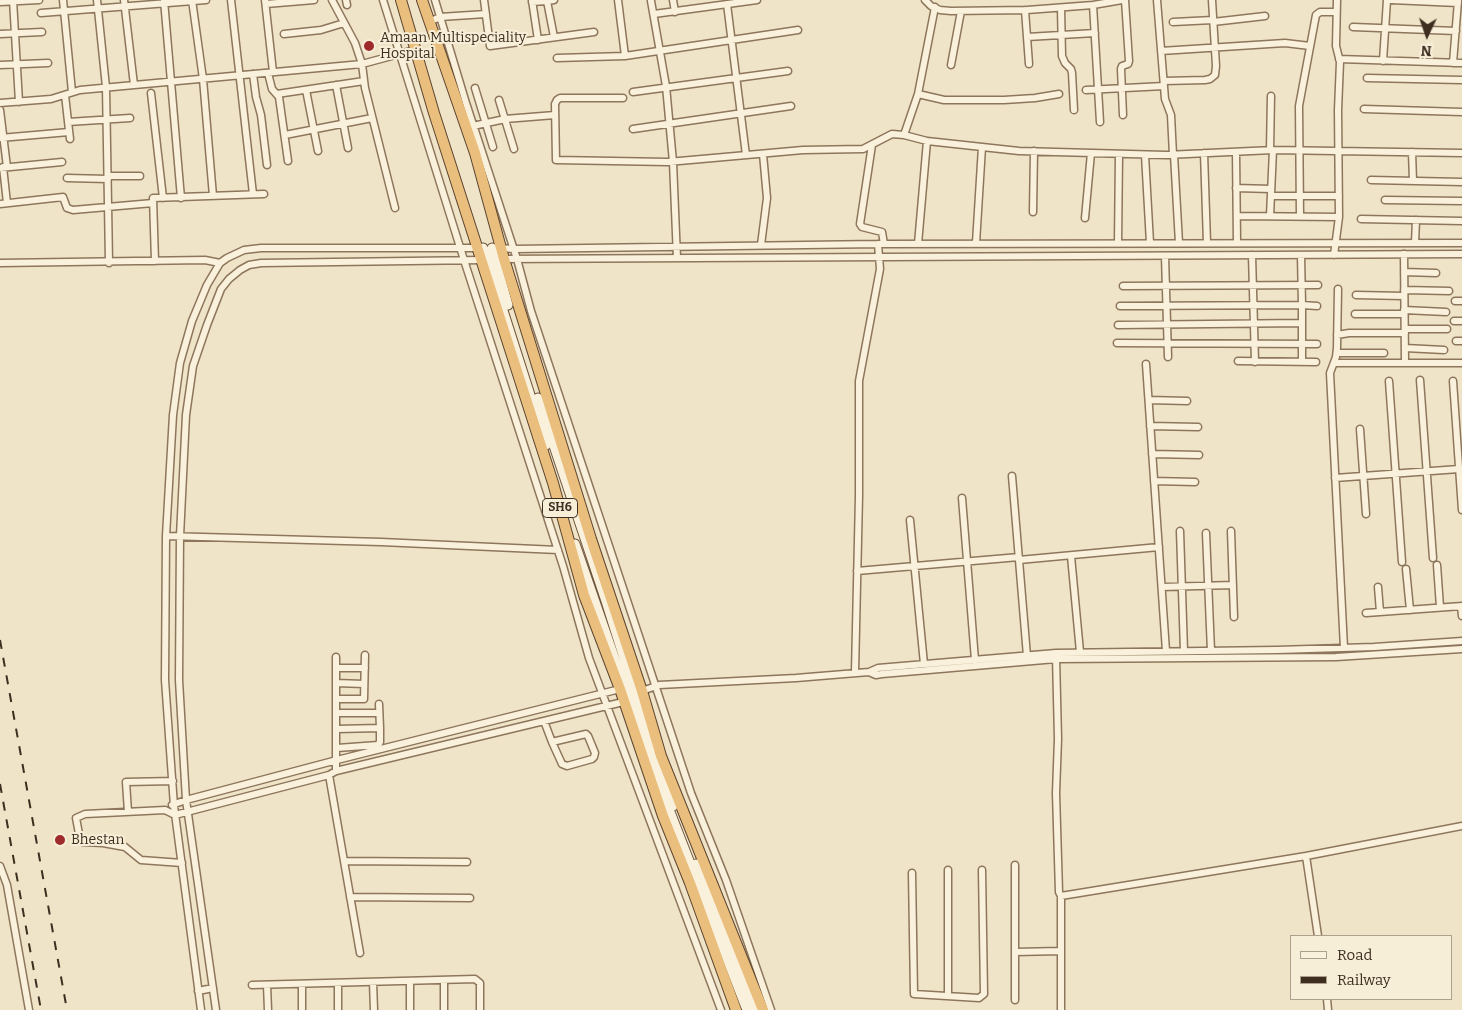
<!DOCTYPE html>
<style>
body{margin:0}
#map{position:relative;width:1462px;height:1010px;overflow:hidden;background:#f0e4c8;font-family:Bitter,serif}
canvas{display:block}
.legend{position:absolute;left:1290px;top:935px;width:162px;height:65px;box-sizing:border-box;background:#f7eed8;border:1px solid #ada18e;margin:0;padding:6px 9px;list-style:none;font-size:15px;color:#3d2e20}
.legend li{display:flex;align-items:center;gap:10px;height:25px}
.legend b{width:25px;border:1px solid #ada18e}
.north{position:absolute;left:1402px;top:10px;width:50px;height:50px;-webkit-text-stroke:4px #f7eed8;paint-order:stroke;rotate:183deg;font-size:14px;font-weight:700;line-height:20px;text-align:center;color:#3d2e20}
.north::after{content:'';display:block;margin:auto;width:18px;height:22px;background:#3d2e20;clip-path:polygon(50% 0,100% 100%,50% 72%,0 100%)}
</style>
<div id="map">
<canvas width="1462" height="1010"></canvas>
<ul class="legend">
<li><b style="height:6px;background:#faf1dc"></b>Road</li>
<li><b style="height:6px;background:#3d2e20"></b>Railway</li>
</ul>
<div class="north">N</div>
</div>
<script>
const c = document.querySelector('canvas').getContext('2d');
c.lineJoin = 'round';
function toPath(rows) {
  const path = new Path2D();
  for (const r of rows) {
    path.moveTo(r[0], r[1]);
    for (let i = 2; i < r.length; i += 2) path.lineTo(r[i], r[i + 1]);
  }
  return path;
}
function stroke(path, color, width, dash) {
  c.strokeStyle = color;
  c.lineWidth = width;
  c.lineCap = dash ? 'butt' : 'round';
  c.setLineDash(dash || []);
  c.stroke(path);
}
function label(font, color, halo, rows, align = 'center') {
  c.font = font + ' Bitter,serif';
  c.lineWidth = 4;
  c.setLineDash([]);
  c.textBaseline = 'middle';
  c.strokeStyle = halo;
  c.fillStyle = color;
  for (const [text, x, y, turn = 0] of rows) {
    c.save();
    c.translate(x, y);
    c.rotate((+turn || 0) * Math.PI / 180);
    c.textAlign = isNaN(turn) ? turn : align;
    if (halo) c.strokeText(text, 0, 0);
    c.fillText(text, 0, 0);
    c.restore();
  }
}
const minor = toPath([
 [13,0,19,102],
 [63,0,72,92],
 [97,0,106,87,109,263],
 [124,0,134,85],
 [164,0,181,198],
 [192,0,203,79,213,196],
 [231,0,253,194],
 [265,0,273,72],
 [332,0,355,43,362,64,365,88,395,208],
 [346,0,347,5],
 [383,0,464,260,563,566,589,658,721,1010],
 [435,0,466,103,517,259,531,311,691,793,726,880,771,1010],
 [484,0,490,46,594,32],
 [532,0,538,40],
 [554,0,547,1,554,37],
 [618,0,625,56],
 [673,0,675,12],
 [925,0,931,6,940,10,951,11,1027,10,1093,5,1122,0],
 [1157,0,1165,99,1171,115,1173,155],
 [1391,0,1458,3],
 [651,1,666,86,673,162,677,258],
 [0,2,39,0],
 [532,2,547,1],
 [266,4,314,0],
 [727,4,746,155],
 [1093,5,1100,122],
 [1061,8,1062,56,1065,63,1071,69,1072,73,1074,110],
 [1025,10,1029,64],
 [41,13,206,0],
 [654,14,757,0],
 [429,22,440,17,486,14],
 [1173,22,1213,20],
 [1213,22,1265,16],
 [1353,27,1456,31],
 [0,34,42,32],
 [284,34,321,30,344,23],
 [1027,37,1095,33],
 [1161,51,1285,43,1310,46],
 [557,58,625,56,798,30],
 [1339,59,1462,63],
 [1383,61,1387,0],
 [1453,63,1458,1],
 [0,65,48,63],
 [951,65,961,11],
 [268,73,272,89,279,97,288,161],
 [253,74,256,97,261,115,267,165],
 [1367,78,1462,80],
 [1164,81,1205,80,1210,79,1215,75,1216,66,1212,0],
 [336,85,348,148],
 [475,88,493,147],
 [306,90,318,151],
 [1086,90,1164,86],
 [633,92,788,71],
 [151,93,163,198],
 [277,94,364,81],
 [918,94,944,100,1004,100,1035,98,1059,94],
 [65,95,70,139],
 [623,98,560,98,557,100,555,104,556,160,668,162,803,150,863,149,892,134,904,135,927,141,1019,151,1166,155,1273,150,1462,153],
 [499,100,514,149],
 [0,103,51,99,80,90,362,64,414,50],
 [1364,109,1462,112],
 [0,110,7,167],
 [1123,115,1121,69,1122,66,1128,64,1129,61,1125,0],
 [68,122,130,118],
 [473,126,505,119,555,115],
 [633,129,791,106],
 [285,135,372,118],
 [904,135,918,94,935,7],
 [0,138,69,132],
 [872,145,860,224,862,227,882,232,884,244],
 [1270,150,1271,96],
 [1236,152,1237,243],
 [1412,152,1413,181],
 [1204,153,1207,243],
 [1145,155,1150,243],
 [1174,155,1179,243],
 [3,167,7,203],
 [0,168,62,162],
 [108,176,140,176],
 [67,178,108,179],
 [1371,180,1462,182],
 [1236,188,1271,189],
 [1271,196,1339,196],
 [1385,200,1462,201],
 [0,204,63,197,67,208,73,210,153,203],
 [1033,212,1034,151],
 [1237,216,1339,217],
 [1270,216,1273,150],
 [1300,216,1299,106,1316,15,1320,12,1336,12],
 [1085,218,1091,153],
 [1361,219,1462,221],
 [976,243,982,147],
 [1118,243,1119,154],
 [1415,243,1416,220],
 [918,244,927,141],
 [761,245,767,198,763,154],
 [498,248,514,249,878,244,1462,243],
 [1404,254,1405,363],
 [1252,255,1255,362],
 [1334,255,1339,217,1338,110,1340,62,1336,46,1337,0],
 [1165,256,1168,357],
 [501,259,1462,254],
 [155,261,153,198,264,194],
 [0,263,205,260,220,263],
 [1404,272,1436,273],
 [1123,286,1318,285],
 [1338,289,1337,348,1336,357,1330,373,1344,648],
 [1404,290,1449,291],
 [1356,295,1404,296],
 [1455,301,1462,301],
 [1120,306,1302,305,1301,255],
 [1404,310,1446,312],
 [1355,314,1404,314],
 [1454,321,1462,321],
 [1302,323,1302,305,1317,306],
 [1118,325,1302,323,1302,361],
 [1405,329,1447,329],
 [1337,335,1349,333,1405,333],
 [1456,341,1462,341],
 [1117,343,1317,344],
 [1405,348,1444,350],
 [1337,353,1384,353],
 [1238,361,1316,362],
 [1334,363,1462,363],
 [1146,364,1166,651],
 [1420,380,1433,558],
 [1389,381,1402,562],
 [1453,381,1462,510],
 [1149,400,1187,401],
 [1150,426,1198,427],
 [1360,429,1366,514],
 [1152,454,1199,455],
 [1012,476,1027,656],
 [1335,478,1459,469],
 [1154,481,1195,482],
 [962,498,975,660],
 [910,520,924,664],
 [1180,531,1184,651],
 [1231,531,1234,617],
 [1206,533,1211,651],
 [166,536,381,542,558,550],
 [1071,556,1080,652],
 [1019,560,1159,547],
 [1437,565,1440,607],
 [1406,569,1410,610],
 [857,571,1019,557],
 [1162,587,1233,585],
 [1378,587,1380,612],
 [1461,606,1462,616],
 [1366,613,1462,606],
 [1056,656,1058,739,1056,793,1059,892,1061,896,1306,856,1318,936],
 [336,657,336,771],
 [336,668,365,668],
 [855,672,859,496,859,381,880,269,878,244],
 [869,672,876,675,882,674,1056,659,1336,657,1462,649],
 [336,683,364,684],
 [642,691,659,685,796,678,869,672,878,668,1056,653,1277,650,1374,647,1462,641],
 [336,699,364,699,365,655],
 [336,713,379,713],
 [544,721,552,742,562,764,567,766,592,759,594,757,595,753,588,736,586,734,552,742],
 [337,729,380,728],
 [337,748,378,745,380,742,380,728,379,704],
 [329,775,360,953],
 [172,805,186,800,337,760,620,689],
 [128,812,126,782,173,781],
 [1306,856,1462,826],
 [344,861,467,862],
 [182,863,141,860,125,847,103,843,83,842,80,839,76,818,85,814,165,810,175,815,329,775,336,771,623,702],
 [0,866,7,885,29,1010],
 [948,870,948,996],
 [912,873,914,994,979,998,984,994,982,870],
 [1061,896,1061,1010],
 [350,897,470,898],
 [1015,952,1060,951],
 [444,980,444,1010],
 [373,982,374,1010],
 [338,983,338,1010],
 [302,984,302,1010],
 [252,985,475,979,480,983,480,1010],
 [267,985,268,1010],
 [198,991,213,988],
 [1327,999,1328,1010],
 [1015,1000,1015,865],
 [201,1010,174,806,165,680,166,536,173,415,180,363,192,321,207,285,220,263,227,258,244,250,261,248,478,248],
 [216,1010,186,800,179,680,180,536,186,415,193,366,207,325,221,289,229,279,240,270,249,265,261,263,483,260],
 [410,1010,410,981]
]);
const secondary = toPath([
 [483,248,546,445],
 [492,248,508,305],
 [538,398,606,601,655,756,673,806],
 [575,544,649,758,747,1010],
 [696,864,754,1010]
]);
const trunk = toPath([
 [401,0,434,113,553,483,584,595,620,689,663,816,690,883,736,1010],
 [422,0,475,153,504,259,591,539,642,691,661,756,763,1010]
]);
stroke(minor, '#8d765c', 9);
stroke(secondary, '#6f573f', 11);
stroke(trunk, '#5b4430', 12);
stroke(minor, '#faf1dc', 6);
stroke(secondary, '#faf1dc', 9);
stroke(trunk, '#eabe7c', 10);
stroke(toPath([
 [0,640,67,1010],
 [0,784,41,1010]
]), '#3d2e20', 2, [9, 9]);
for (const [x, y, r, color] of [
 [369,46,6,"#9e2a2b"],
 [60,840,6,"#9e2a2b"]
]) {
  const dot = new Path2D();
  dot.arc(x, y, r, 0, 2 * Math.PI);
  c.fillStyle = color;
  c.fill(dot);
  stroke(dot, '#f7eed8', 2);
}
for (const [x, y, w] of [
 [560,508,35]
]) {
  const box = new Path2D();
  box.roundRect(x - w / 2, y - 9.5, w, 19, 4);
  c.fillStyle = '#f7eed8';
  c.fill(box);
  stroke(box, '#3d2e20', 1);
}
label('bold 12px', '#3d2e20', null, [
 ["SH6",560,508]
]);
label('14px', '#3d2e20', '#f7eed8', [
 ["Amaan Multispeciality",380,38],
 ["Hospital",380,54],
 ["Bhestan",71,840]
], 'left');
</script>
